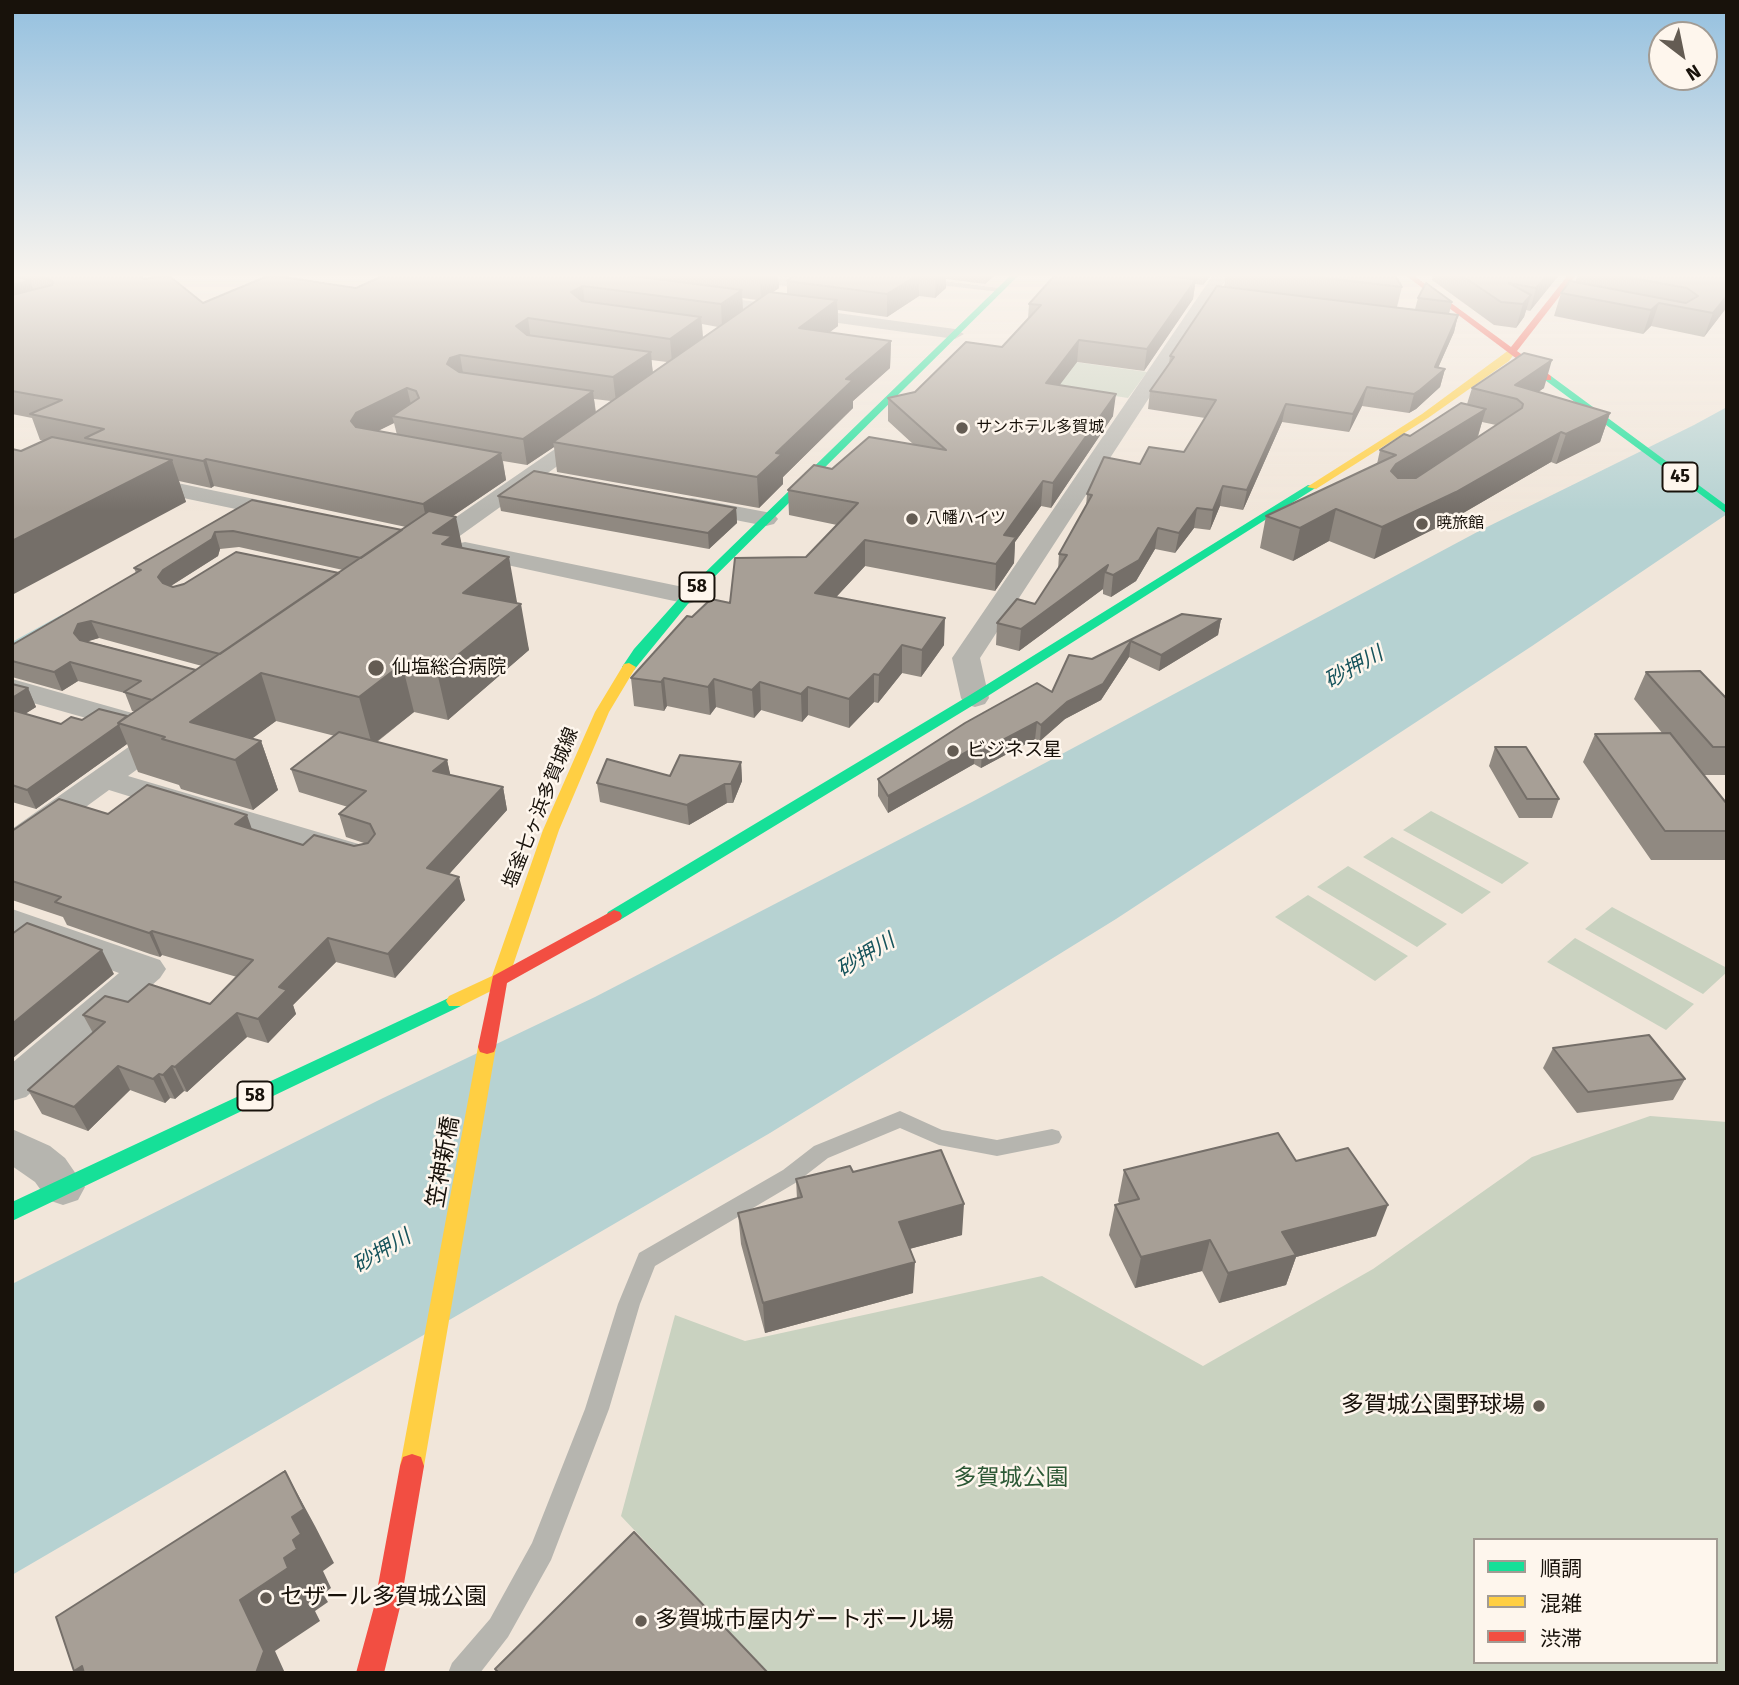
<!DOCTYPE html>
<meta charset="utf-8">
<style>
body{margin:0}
#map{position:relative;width:1739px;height:1685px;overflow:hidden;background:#f1e6da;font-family:"Fira Sans","Noto Sans JP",sans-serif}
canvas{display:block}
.frame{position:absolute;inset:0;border:14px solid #18120b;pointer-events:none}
.legend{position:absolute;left:1473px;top:1538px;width:245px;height:126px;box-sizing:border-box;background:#fef6ed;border:2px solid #a29b93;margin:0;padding:9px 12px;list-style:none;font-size:21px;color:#18120b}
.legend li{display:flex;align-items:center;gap:14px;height:35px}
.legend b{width:35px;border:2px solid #a29b93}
.north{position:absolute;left:1648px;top:21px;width:70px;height:70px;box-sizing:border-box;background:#fef6ed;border:2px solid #a29b93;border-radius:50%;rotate:148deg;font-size:19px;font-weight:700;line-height:28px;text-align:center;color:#18120b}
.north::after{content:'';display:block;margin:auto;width:24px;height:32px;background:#645c53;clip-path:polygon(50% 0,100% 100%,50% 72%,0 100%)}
</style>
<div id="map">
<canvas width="1739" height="1685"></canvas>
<div class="frame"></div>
<ul class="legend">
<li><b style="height:9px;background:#16e098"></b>順調</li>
<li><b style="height:9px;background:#ffcf43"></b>混雑</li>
<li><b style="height:9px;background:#f24e42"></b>渋滞</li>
</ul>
<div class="north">N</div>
</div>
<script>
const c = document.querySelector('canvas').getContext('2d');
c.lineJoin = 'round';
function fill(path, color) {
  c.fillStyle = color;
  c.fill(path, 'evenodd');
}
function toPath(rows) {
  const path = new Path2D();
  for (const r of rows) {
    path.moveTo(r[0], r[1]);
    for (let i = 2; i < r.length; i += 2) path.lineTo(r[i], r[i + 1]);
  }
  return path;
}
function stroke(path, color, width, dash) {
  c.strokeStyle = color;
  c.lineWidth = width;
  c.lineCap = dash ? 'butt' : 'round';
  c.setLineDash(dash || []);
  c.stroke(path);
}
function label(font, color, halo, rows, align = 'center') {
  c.font = font + ' "Fira Sans","Noto Sans JP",sans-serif';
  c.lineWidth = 5;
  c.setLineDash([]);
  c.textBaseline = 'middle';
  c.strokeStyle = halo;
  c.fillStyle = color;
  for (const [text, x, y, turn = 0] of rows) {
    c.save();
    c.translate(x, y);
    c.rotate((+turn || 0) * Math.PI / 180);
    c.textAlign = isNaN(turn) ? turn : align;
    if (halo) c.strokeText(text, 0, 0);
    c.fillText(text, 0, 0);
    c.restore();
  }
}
fill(toPath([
 [1054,359,1147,372,1128,398,1032,383],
 [1431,811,1529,863,1502,884,1403,830],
 [1392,837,1491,892,1462,914,1363,857],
 [1348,866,1447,924,1417,947,1317,887],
 [1308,895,1408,956,1375,981,1275,917],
 [1612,907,1727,968,1727,972,1703,994,1585,929],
 [1575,938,1694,1004,1666,1030,1547,962],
 [1650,1116,1727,1122,1727,1673,769,1673,621,1516,675,1315,745,1341,1042,1276,1203,1366,1373,1269,1532,1157],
 [1475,1540,1716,1540,1716,1662,1475,1662]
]), '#c9d2c0');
fill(toPath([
 [1727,407,1727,514,1532,646,1116,919,770,1133,12,1575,12,1284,381,1099,595,997,972,802,1481,530,1694,425]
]), '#b6d2d2');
fill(toPath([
 [63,614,66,616,65,617,12,647,12,642,63,614]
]), '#b6d2d2');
fill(toPath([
 [943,281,1000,288,1004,290,1000,292,940,285,943,281],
 [900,1111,942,1130,997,1140,1052,1129,1059,1131,1062,1137,1059,1143,1052,1145,997,1156,939,1145,900,1128,828,1158,797,1182,655,1266,640,1304,609,1409,551,1560,508,1637,480,1673,448,1673,452,1663,490,1619,532,1543,585,1409,618,1304,639,1253,783,1170,814,1146,900,1111]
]), '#b6b5af');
fill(toPath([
 [729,275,774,275,801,278,809,283,801,288,737,280,729,275],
 [1213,275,1229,275,980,658,989,698,985,704,975,707,965,704,961,698,952,658,1213,275],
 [698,294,955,329,964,334,955,339,692,303,689,299,692,295,698,294],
 [591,427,598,429,602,433,598,437,429,558,420,560,411,558,408,553,411,548,584,429,591,427],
 [139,475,288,506,296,508,300,513,296,518,288,520,131,487,128,482,131,477,139,475],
 [692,498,766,512,774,514,778,519,774,524,766,526,684,510,680,505,684,500,692,498],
 [465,542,688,588,697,591,701,596,697,601,688,604,456,554,453,549,456,544,465,542],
 [12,679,150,718,154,724,150,730,139,733,12,697,12,679],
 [168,724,179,727,183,733,179,739,128,776,362,845,367,853,362,861,350,864,338,861,109,790,24,852,12,855,12,829,157,727,168,724],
 [12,909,160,960,166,969,160,978,26,1097,12,1101,12,1063,119,973,12,934,12,909],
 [12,1129,50,1146,65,1158,85,1187,78,1200,63,1205,48,1200,35,1182,12,1166,12,1129]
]), '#b6b5af');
fill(toPath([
 [1011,275,1019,275,692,599,634,670,624,670,622,667,634,649,684,593,1011,275],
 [1545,376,1551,376,1727,506,1727,514,1545,380,1545,376],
 [1308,485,1317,487,980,701,620,920,608,920,606,916,608,912,970,695,1308,485],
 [455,995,461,996,464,1001,461,1006,12,1221,12,1202,455,995]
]), '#16e098');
fill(toPath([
 [1513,347,1517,350,1509,361,1428,418,1316,489,1307,487,1422,414,1513,347],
 [629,663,636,667,609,712,559,830,508,980,505,984,461,1006,449,1006,446,1001,449,996,492,976,543,830,595,712,624,664,629,663],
 [487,1040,494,1042,496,1047,424,1466,421,1475,412,1478,403,1475,400,1466,478,1047,480,1042,487,1040]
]), '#ffcf43');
fill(toPath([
 [1405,275,1413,275,1511,347,1568,275,1576,275,1517,351,1551,376,1551,380,1545,380,1405,275],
 [614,910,620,912,622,916,620,920,507,983,496,1047,494,1052,487,1054,480,1052,478,1047,493,976,614,910],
 [412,1454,421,1457,424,1466,400,1607,384,1673,356,1673,374,1607,400,1466,403,1457,412,1454]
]), '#f24e42');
fill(toPath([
 [12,275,139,275,144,279,203,303,356,288,385,275,995,275,985,284,946,279,946,288,935,298,919,296,887,317,838,310,838,326,829,332,891,341,890,368,853,401,853,408,783,477,783,484,759,508,557,472,554,447,527,465,503,461,506,480,453,516,462,548,517,602,517,603,529,650,448,720,414,712,377,742,447,760,450,775,503,787,507,810,449,874,465,900,395,978,336,962,293,1005,296,1014,268,1043,247,1037,187,1092,184,1091,175,1099,170,1098,165,1103,130,1090,88,1131,42,1114,28,1090,93,1033,83,1015,128,1002,210,1004,237,977,162,955,160,957,150,954,67,925,63,917,12,900,12,831,108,814,252,830,303,845,354,846,367,844,346,837,339,814,348,807,299,792,291,769,335,736,276,721,252,738,261,741,278,790,253,810,181,789,179,785,138,772,127,744,36,809,12,802,12,684,28,688,36,707,25,714,61,724,82,720,127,716,135,711,132,711,125,693,78,681,62,691,12,677,12,645,136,573,134,568,252,500,402,530,406,527,214,486,211,488,179,481,186,502,21,451,44,441,40,440,32,418,12,414],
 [778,275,794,275,787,281,787,294,773,292,779,288],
 [742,298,757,300,743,310],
 [702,324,718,327,703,337],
 [651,360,667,362,653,372],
 [594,399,611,401,596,412],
 [394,423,397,435,377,431,392,424],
 [239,547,343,570,339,573,173,587,171,586,218,556,220,549],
 [99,638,202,666,196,670,87,641],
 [1055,275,1211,275,1203,285,1195,284,1193,299,1144,371,1077,362,1059,385,1113,416,1051,508,1041,506,1015,542,1014,563,995,591,865,566,836,597,944,645,921,677,902,673,878,703,874,702,849,728,808,715,802,722,761,710,754,718,716,707,710,715,667,706,664,711,634,706,631,678,692,617,730,603,806,557,837,525,789,515,788,490,832,469,913,444,888,421,888,398,915,392,1002,347,1028,318,1029,304],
 [1226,275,1395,275,1402,287,1397,307,1415,309,1418,298,1452,302,1449,314,1458,315,1454,332,1438,368,1445,369,1440,387,1416,409,1409,413,1362,406,1349,432,1282,422,1243,510,1220,506,1210,530,1194,528,1175,553,1155,549,1136,581,1111,597,1103,594,1103,589,1019,651,996,645,997,623,1035,604,1058,570,1059,554,1086,507,1087,494,1140,464,1184,452,1205,418,1148,409,1150,391,1169,363,1170,356,1224,286],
 [1433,275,1559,275,1530,311,1526,310,1524,317,1516,328,1494,325,1432,280],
 [1578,275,1727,275,1727,307,1704,337,1651,326,1643,334,1554,316,1561,293,1575,282],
 [1472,388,1544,388,1538,392,1610,413,1600,442,1556,464,1551,462,1446,523,1374,559,1329,541,1293,561,1260,548,1266,516,1377,464,1380,450,1410,436,1467,404],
 [1482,422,1496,425,1478,437],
 [498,496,736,508,737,523,709,549,501,511],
 [1182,614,1221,619,1218,635,1159,671,1129,657,1101,700,1065,719,1040,741,1035,739,981,768,974,764,888,813,878,796,878,779,1052,692,1092,659],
 [1646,672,1727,699,1727,775,1704,775,1727,804,1727,860,1651,860,1583,762,1595,734,1663,734,1634,699],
 [1495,747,1559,799,1552,818,1519,818,1489,766],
 [741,762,742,781,733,803,727,803,689,825,600,802,597,783,670,776],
 [1553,1048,1685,1079,1673,1100,1577,1113,1543,1068],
 [1296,1161,1376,1236,1296,1257,1286,1285,1219,1303,1202,1271,1135,1288,1109,1235,1115,1205,1119,1203,1118,1201,1124,1170],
 [853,1172,962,1235,909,1249,913,1293,765,1333,741,1244,738,1213,797,1199,796,1179]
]), '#908981');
fill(toPath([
 [765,275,778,275,779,288,761,300,760,278],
 [918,275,919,275,919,296,887,317,887,294],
 [937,275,946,275,946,288,935,298,936,276],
 [986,275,995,275,985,284],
 [1204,275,1211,275,1203,285],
 [1548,275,1559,275,1530,311,1536,288],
 [1196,279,1193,299,1144,371,1147,349],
 [30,281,38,303,12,310,12,285],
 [583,286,585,308,571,292],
 [742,290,743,313,722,327,721,304],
 [1531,295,1524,317,1516,328,1523,304],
 [1727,296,1727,307,1704,337,1713,313],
 [837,300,838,326,800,355,799,328],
 [1659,303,1651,326,1643,334,1651,310],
 [1458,315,1454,332,1433,379,1445,369,1440,387,1416,409,1409,413,1414,394,1435,367],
 [701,317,703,341,672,363,670,339],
 [528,318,531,341,516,326],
 [1079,340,1077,362,1044,406,1046,383],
 [891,341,890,368,853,401,853,408,783,477,783,484,759,508,757,477,776,453,846,379],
 [651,352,653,377,616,402,613,377],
 [460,355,464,379,447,364,450,358],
 [1552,360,1544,388,1522,403,1515,385],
 [1367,387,1362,406,1349,432,1353,414],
 [407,388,413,413,392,416,394,423,362,439,351,421,356,413],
 [593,391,596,417,553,442,554,447,527,465,523,439],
 [1116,394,1113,416,1051,508,1053,483],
 [1286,404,1282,422,1243,510,1247,490],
 [1486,409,1477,438,1389,495,1391,471,1396,464],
 [1610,413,1600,442,1556,464,1566,434],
 [1561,432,1551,462,1446,523,1374,559,1382,527],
 [501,453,506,480,429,532,423,504],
 [206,459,214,486,211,488,203,461],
 [172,460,186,502,12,595,12,541],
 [1043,481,1041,506,1015,542,1014,563,995,591,996,564,1004,535],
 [1223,486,1220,506,1210,530,1213,510],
 [736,508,737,523,709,549,708,533],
 [1197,508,1194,528,1175,553,1179,533],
 [1336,509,1329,541,1293,561,1300,528],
 [456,517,465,560,458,566,433,533],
 [1158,528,1155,549,1136,581,1111,597,1113,575],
 [215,532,220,549,218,556,169,587,164,594,158,577,163,570],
 [865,540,865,566,815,620,815,593],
 [509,557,517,602,473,638,463,593],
 [1108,565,1105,572,1103,589,1019,651,1021,629],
 [521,604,529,650,448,720,437,672],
 [945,618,944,645,921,677,922,650],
 [1221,619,1218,635,1159,671,1161,655],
 [91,621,99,638,86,642,82,650,74,633,78,624],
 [1131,641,1129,657,1101,700,1065,719,1040,741,1041,725],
 [902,645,902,673,878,703,879,675],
 [70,662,78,681,62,691,54,672],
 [402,664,414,712,372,745,359,697],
 [261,673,276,721,226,758,190,722],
 [874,674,874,702,849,728,849,699],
 [664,678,667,706,664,711,661,682],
 [714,679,716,707,710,715,708,687],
 [760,682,761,710,754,718,752,690],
 [808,687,808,715,802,722,801,694],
 [28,688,36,707,12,722,12,698],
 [1037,722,1035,739,981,768,982,751],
 [119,725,127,744,36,809,27,790],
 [261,741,278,790,253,810,235,760],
 [975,747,974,764,888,813,888,796],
 [447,760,452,782,433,771],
 [741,762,742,781,733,803,731,784],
 [725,784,727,803,689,825,687,805],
 [503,787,507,810,433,892,427,868],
 [247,815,255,838,235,824],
 [459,877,465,900,395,978,388,954],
 [152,931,162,955,160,957,149,933],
 [328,938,336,962,293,1005,296,1014,268,1043,258,1019,279,987],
 [102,950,114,974,12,1059,12,1024],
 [237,1013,247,1037,187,1092,175,1067],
 [118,1066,130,1090,88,1131,74,1107],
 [172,1066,184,1091,175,1099,163,1075],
 [159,1074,170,1098,165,1103,153,1079],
 [964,1204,962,1235,898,1252,899,1222],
 [1388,1205,1376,1236,1296,1257,1286,1285,1219,1303,1228,1273,1282,1232],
 [1210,1240,1202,1271,1135,1288,1141,1257],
 [915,1262,913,1293,765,1333,763,1303],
 [285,1471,315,1526,334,1563,323,1571,331,1588,323,1594,328,1602,315,1611,320,1621,275,1651,285,1673,256,1673,240,1600,284,1558,293,1540,292,1517],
 [82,1666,88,1673,75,1673,74,1671]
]), '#756f69');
const building = toPath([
 [12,275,14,275,30,281,12,285,12,275],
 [40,275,139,275,144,279,168,275,203,303,270,275,356,288,385,275,626,275,742,290,721,304,583,286,571,292,582,301,701,317,670,339,528,318,516,326,527,335,651,352,613,377,460,355,450,358,447,364,459,372,593,391,523,439,392,416,419,398,416,391,407,388,356,413,351,421,356,427,501,453,423,504,206,459,203,461,85,438,104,429,30,414,62,400,12,391,12,295,52,285,53,282,40,275],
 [735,275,765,275,760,278,735,275],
 [795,275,918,275,887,294,787,281,795,275],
 [1055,275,1157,275,1196,279,1147,349,1079,340,1046,383,1116,394,1053,483,1043,481,1004,535,1016,537,996,564,865,540,815,593,945,618,922,650,902,645,879,675,874,674,849,699,808,687,801,694,760,682,752,690,714,679,708,687,664,678,661,682,631,678,687,616,692,617,711,599,730,603,735,558,806,557,858,503,788,490,814,465,832,469,869,437,946,450,888,398,915,392,966,342,1002,347,1041,305,1029,304,1055,275],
 [1300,275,1395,275,1402,287,1300,275],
 [1461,275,1548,275,1536,288,1509,283,1531,295,1523,304,1501,302,1461,275],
 [1615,275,1727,275,1727,296,1713,313,1659,303,1651,310,1561,293,1570,281,1686,303,1698,296,1687,288,1615,275],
 [1426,283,1452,302,1418,298,1426,283],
 [1217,286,1458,315,1435,367,1445,369,1420,390,1414,394,1367,387,1353,414,1286,404,1247,490,1223,486,1213,510,1197,508,1179,533,1158,528,1139,560,1113,575,1105,572,1108,565,1021,629,997,623,1017,599,1035,604,1067,555,1059,554,1092,495,1087,494,1104,457,1140,464,1149,447,1184,452,1216,400,1150,391,1174,357,1170,356,1217,286],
 [769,292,837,300,799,328,891,341,846,379,853,380,776,453,782,454,757,477,553,442,769,292],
 [1524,353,1552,360,1515,385,1610,413,1566,434,1561,432,1456,492,1382,527,1336,509,1300,528,1266,516,1396,455,1380,450,1404,434,1410,436,1461,403,1486,409,1396,464,1391,471,1398,478,1416,478,1522,408,1523,404,1517,399,1472,388,1524,353],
 [52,437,172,460,12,541,12,449,21,451,52,437],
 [534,471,736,508,708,533,498,496,534,471],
 [252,500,402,530,361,558,233,531,215,532,212,539,163,570,158,577,163,583,173,587,184,584,236,552,339,573,220,654,91,621,78,624,74,633,80,640,196,670,152,700,124,692,141,681,70,662,54,672,12,661,12,645,141,570,134,568,252,500],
 [429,511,456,517,433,533,452,536,442,544,509,557,463,593,521,604,437,672,402,664,359,697,261,673,190,722,261,741,235,760,162,739,165,737,118,723,429,511],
 [1182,614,1221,619,1161,655,1131,641,1103,684,1067,702,1041,725,1037,722,982,751,975,747,888,796,878,779,965,723,1037,683,1052,692,1069,655,1092,659,1182,614],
 [1700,671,1727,699,1727,747,1713,747,1646,672,1700,671],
 [12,684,28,688,12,698,12,684],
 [99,709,127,716,118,723,119,725,27,790,12,785,12,710,61,724,71,717,82,720,99,709],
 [339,732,447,760,433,771,503,787,427,868,459,877,388,954,328,938,279,987,287,990,258,1019,237,1013,175,1067,172,1066,163,1075,159,1074,153,1079,118,1066,74,1107,28,1090,105,1022,83,1015,105,996,128,1002,149,984,210,1004,253,960,152,931,149,933,140,930,55,902,61,897,12,881,12,831,59,799,108,814,147,785,247,815,235,824,303,845,314,835,354,846,368,843,375,834,370,824,339,814,366,791,291,769,339,732],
 [1670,733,1727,804,1727,831,1665,831,1595,734,1670,733],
 [1495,747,1526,747,1559,799,1527,799,1495,747],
 [680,755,741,762,731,784,725,784,687,805,597,783,607,759,670,776,680,755],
 [27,923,102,950,12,1024,12,934,27,923],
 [1649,1035,1685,1079,1588,1092,1553,1048,1649,1035],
 [1278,1133,1296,1161,1348,1148,1388,1205,1282,1232,1296,1255,1228,1273,1210,1240,1141,1257,1115,1205,1139,1199,1124,1170,1278,1133],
 [941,1150,964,1204,899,1222,915,1262,763,1303,738,1213,802,1197,796,1179,850,1166,853,1172,941,1150],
 [285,1471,304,1509,292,1517,301,1534,293,1540,297,1549,284,1558,288,1568,240,1600,264,1651,256,1673,84,1673,82,1666,74,1671,56,1617,285,1471],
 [634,1532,768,1673,499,1673,495,1669,634,1532]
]);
fill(building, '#a79f96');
stroke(building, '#756f69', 2);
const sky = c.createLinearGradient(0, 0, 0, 511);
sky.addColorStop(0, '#94c0df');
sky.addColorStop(0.54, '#f9f4ee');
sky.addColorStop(1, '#f9f4ee00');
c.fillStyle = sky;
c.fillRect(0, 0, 1739, 511);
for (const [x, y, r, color] of [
 [962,428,7,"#645c53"],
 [912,519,7,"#645c53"],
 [1422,524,7,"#645c53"],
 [376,668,9,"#645c53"],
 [953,751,7,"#645c53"],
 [1539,1406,7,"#645c53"],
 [266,1598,7,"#645c53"],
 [641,1621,7,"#645c53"]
]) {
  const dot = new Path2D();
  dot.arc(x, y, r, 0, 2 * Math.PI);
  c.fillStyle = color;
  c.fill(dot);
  stroke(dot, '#fef6ed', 2.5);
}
label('16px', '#18120b', '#fef6ed', [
 ["サンホテル多賀城",976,428],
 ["八幡ハイツ",926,519],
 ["暁旅館",1436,524]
], 'left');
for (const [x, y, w] of [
 [1680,477,35],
 [697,587,35],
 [255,1096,35]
]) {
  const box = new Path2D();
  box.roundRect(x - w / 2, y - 14.5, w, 29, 5);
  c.fillStyle = '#fef6ed';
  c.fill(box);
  stroke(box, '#18120b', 2);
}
label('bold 18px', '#18120b', null, [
 ["45",1680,477],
 ["58",697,587],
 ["58",255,1096]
]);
label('19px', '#18120b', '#fef6ed', [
 ["仙塩総合病院",392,668],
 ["ビジネス星",967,751]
], 'left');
label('19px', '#18120b', '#fef6ed', [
 ["塩釜七ヶ浜多賀城線",541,808,-68]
]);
label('italic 21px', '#17545c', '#fef6ed', [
 ["砂押川",1354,668,-29],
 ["砂押川",866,956,-31],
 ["砂押川",382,1252,-31]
]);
label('23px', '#18120b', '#fef6ed', [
 ["笠神新橋",444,1162,-80]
]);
label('23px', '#18120b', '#fef6ed', [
 ["多賀城公園野球場",1525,1406,"right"],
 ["セザール多賀城公園",280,1598],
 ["多賀城市屋内ゲートボール場",655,1621]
], 'left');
label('23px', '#2c5835', '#fef6ed', [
 ["多賀城公園",1011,1479]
]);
</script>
